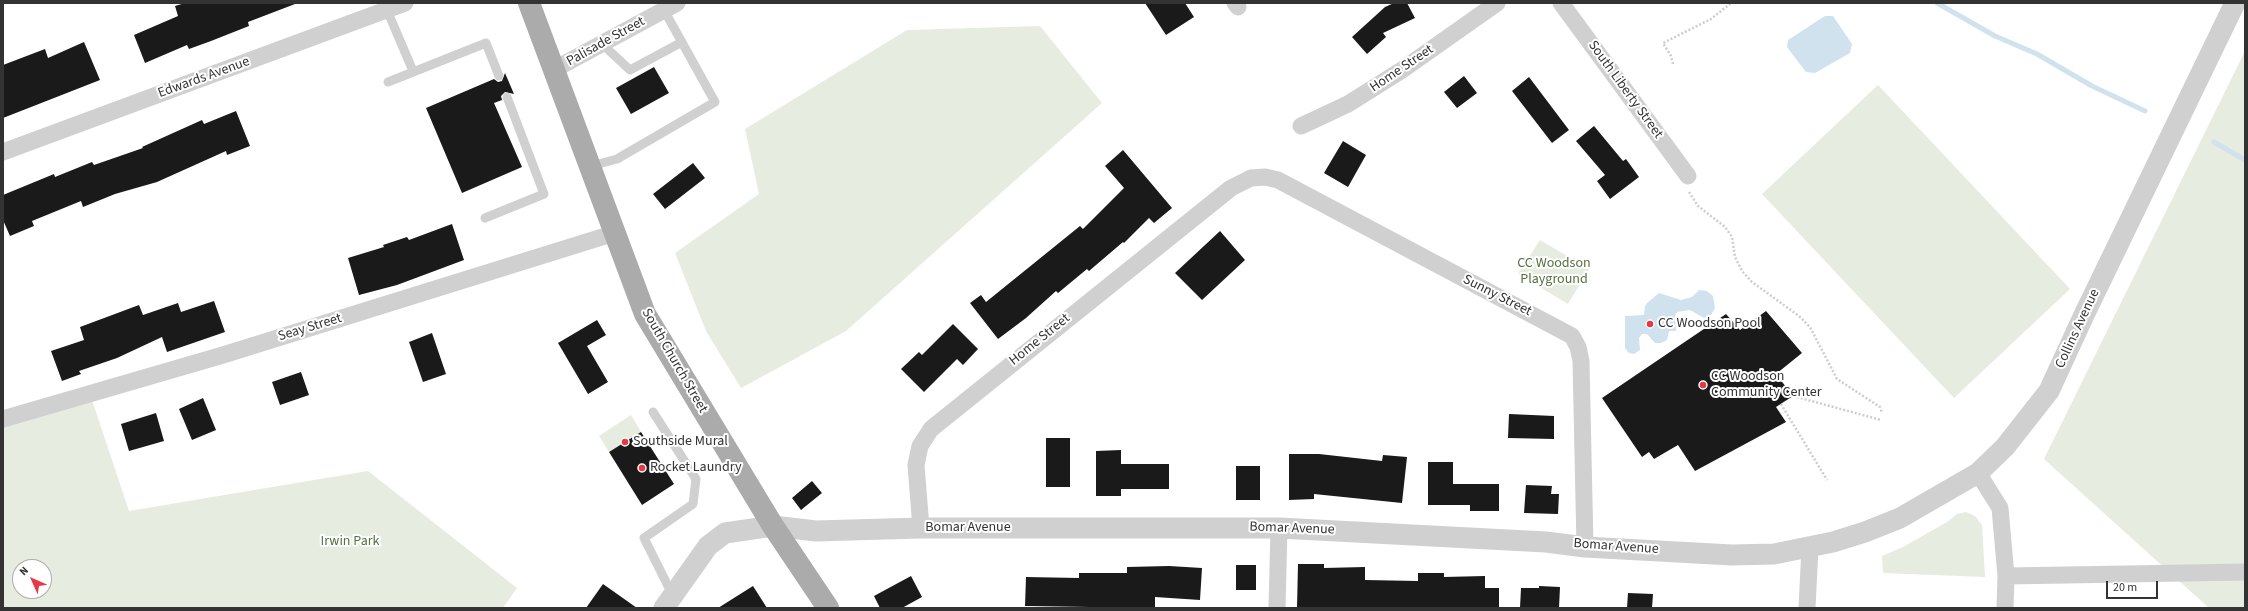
<!DOCTYPE html>
<style>
body{margin:0}
#map{position:relative;width:2248px;height:611px;overflow:hidden;background:#fff;font-family:"Source Sans 3",sans-serif}
canvas{display:block}
.frame{position:absolute;inset:0;border:4px solid #333;pointer-events:none}
.north{position:absolute;left:12px;top:559px;width:40px;height:40px;box-sizing:border-box;background:#fff;border:1px solid #adadad;border-radius:50%;rotate:315deg;font-size:11px;font-weight:700;line-height:16px;text-align:center;color:#333}
.north::after{content:'';display:block;margin:auto;width:14px;height:18px;background:#e63946;clip-path:polygon(50% 0,100% 100%,50% 72%,0 100%)}
.scale{position:absolute;left:2106px;top:581px;width:52px;height:18px;box-sizing:border-box;border:2px solid #333;border-top:0;padding-left:5px;font-size:12px;line-height:14px;white-space:nowrap;color:#333;-webkit-text-stroke:3px #fff;paint-order:stroke}
</style>
<div id="map">
<canvas width="2248" height="611"></canvas>
<div class="frame"></div>
<div class="north">N</div>
<div class="scale">20 m</div>
</div>
<script>
const c = document.querySelector('canvas').getContext('2d');
c.lineJoin = 'round';
function fill(path, color) {
  c.fillStyle = color;
  c.fill(path, 'evenodd');
}
function toPath(rows) {
  const path = new Path2D();
  for (const r of rows) {
    path.moveTo(r[0], r[1]);
    for (let i = 2; i < r.length; i += 2) path.lineTo(r[i], r[i + 1]);
  }
  return path;
}
function stroke(path, color, width, dash) {
  c.strokeStyle = color;
  c.lineWidth = width;
  c.lineCap = dash ? 'butt' : 'round';
  c.setLineDash(dash || []);
  c.stroke(path);
}
function label(font, color, halo, rows, align = 'center') {
  c.font = font + ' "Source Sans 3",sans-serif';
  c.lineWidth = 4;
  c.setLineDash([]);
  c.textBaseline = 'middle';
  c.strokeStyle = halo;
  c.fillStyle = color;
  for (const [text, x, y, turn = 0] of rows) {
    c.save();
    c.translate(x, y);
    c.rotate((+turn || 0) * Math.PI / 180);
    c.textAlign = isNaN(turn) ? turn : align;
    if (halo) c.strokeText(text, 0, 0);
    c.fillText(text, 0, 0);
    c.restore();
  }
}
fill(toPath([
 [1040,26,1102,103,846,331,741,388,706,331,675,253,759,194,745,129,907,30],
 [2245,51,2245,608,2209,608,2044,459],
 [1878,85,2070,289,1954,398,1762,194],
 [1540,240,1589,269,1568,304,1518,274],
 [90,394,129,511,368,471,517,588,503,608,3,608,3,419],
 [20,567,44,567,44,591,20,591],
 [631,415,641,432,609,452,599,436],
 [1966,512,1975,516,1982,525,1985,577,1883,573,1882,556,1903,547,1947,522,1957,514]
]), '#e6ecdf');
fill(toPath([
 [1825,16,1833,16,1852,44,1850,53,1815,73,1806,72,1787,47,1788,40],
 [1699,290,1707,291,1713,296,1715,308,1711,315,1704,318,1690,310,1677,312,1675,316,1676,331,1669,331,1667,340,1661,343,1655,343,1647,334,1642,334,1639,338,1640,350,1634,354,1629,353,1625,348,1625,316,1644,315,1645,306,1647,303,1659,293,1681,300,1692,297]
]), '#cfe2ee');
stroke(toPath([
 [1937,3,1995,36,2037,54,2092,86,2145,111],
 [2214,142,2245,160]
]), '#cfe2ee', 5);
fill(toPath([
 [185,3,294,3,295,4,248,22,249,26,211,41,189,49,187,45,145,63,134,35,178,16,175,6],
 [1145,3,1185,3,1194,17,1166,35],
 [1394,3,1407,3,1415,18,1383,33,1386,37,1367,54,1352,37,1385,7],
 [84,42,100,80,3,118,3,65,45,49,48,58],
 [654,67,669,93,631,114,616,88],
 [505,73,514,94,505,92,501,96,502,100,494,103,522,167,462,193,426,108,494,79,498,82,502,81],
 [1464,76,1477,93,1457,108,1444,92],
 [1529,77,1569,130,1552,143,1512,91],
 [236,111,250,146,227,155,226,151,157,182,115,194,83,207,81,201,32,221,34,226,10,236,3,220,3,195,54,174,55,177,92,162,94,165,143,148,142,147,202,120,204,124],
 [1594,126,1623,161,1626,159,1639,177,1610,199,1597,181,1605,175,1576,141],
 [1343,141,1366,155,1348,187,1324,173],
 [1123,150,1172,208,1154,223,1149,218,1124,243,1123,242,1089,271,1087,269,1058,293,1056,291,1026,318,998,339,970,303,981,295,986,302,1080,226,1083,229,1124,188,1105,166],
 [693,163,705,178,665,209,653,194],
 [452,224,464,260,397,285,359,295,348,258,384,247,383,245,407,237,409,240],
 [1220,231,1245,260,1202,300,1175,273],
 [214,301,225,332,167,352,162,337,117,358,79,371,81,374,62,381,51,351,84,340,80,327,139,305,143,315,178,303,181,312],
 [1766,311,1802,353,1776,374,1793,396,1776,407,1786,422,1695,471,1678,445,1654,459,1649,452,1642,457,1602,398,1726,314,1740,330],
 [597,320,606,335,587,346,608,382,588,394,558,343],
 [953,324,978,349,963,365,957,359,924,392,901,369,919,352,922,355],
 [432,333,446,374,423,382,409,342],
 [301,372,309,395,280,405,272,382],
 [203,398,216,430,192,440,179,409],
 [156,413,164,441,129,451,121,424],
 [1509,414,1554,416,1554,439,1508,438],
 [641,432,674,484,642,505,609,452],
 [1046,438,1070,438,1070,487,1046,487],
 [1121,450,1121,464,1169,464,1169,489,1121,489,1121,496,1096,496,1096,451],
 [1289,454,1319,454,1382,461,1383,455,1407,457,1402,503,1314,494,1314,499,1289,500],
 [1428,462,1453,462,1453,484,1499,484,1499,511,1470,511,1470,505,1428,505],
 [1236,466,1260,466,1260,500,1236,500],
 [812,481,822,493,801,510,792,498],
 [1526,485,1552,486,1551,494,1559,494,1558,514,1524,513],
 [1298,564,1324,564,1324,568,1365,567,1365,580,1418,581,1418,573,1444,573,1444,577,1485,576,1485,588,1499,588,1499,608,1297,608],
 [1236,565,1256,565,1256,590,1236,590],
 [1169,566,1202,568,1200,600,1155,597,1155,608,1025,606,1026,577,1079,578,1079,573,1127,573,1127,567],
 [911,576,922,597,902,608,880,608,874,596],
 [603,584,637,608,586,608],
 [753,586,767,608,718,608],
 [1539,586,1560,587,1559,608,1520,608,1521,588,1539,588],
 [1628,593,1653,594,1652,608,1627,608]
]), '#1a1a1a');
stroke(toPath([
 [1673,64,1671,56,1663,43,1711,19,1731,3],
 [1689,192,1698,206,1725,227,1732,237,1735,257,1742,271,1752,282,1799,316,1810,327,1837,379,1880,407,1882,413],
 [1793,396,1881,420],
 [1781,404,1827,480]
]), '#cdcdcd', 2.5, [2, 2]);
stroke(toPath([
 [387,10,413,71],
 [602,44,630,70,682,42],
 [388,82,486,43,499,76],
 [591,166,617,159,715,102,664,10],
 [485,218,544,194,507,97],
 [653,412,696,479,693,504,644,538,668,586,674,593]
]), '#d0d0d0', 9);
stroke(toPath([
 [1235,3,1238,7],
 [1561,3,1688,176],
 [555,69,677,3],
 [1301,126,1348,104,1402,70,1497,3],
 [3,152,405,3],
 [3,419,223,355,615,233],
 [1978,473,2000,508,2006,576,2005,608],
 [921,528,916,465,920,446,931,429,1231,188,1251,178,1265,177,1278,180,1572,336,1578,347,1581,361,1585,547],
 [2006,576,2245,572],
 [1277,608,1279,528],
 [1807,608,1810,547]
]), '#d0d0d0', 17);
stroke(toPath([
 [664,608,708,546,725,533,773,526,816,531,921,528,1279,528,1546,542,1585,547,1732,555,1774,554,1833,542,1865,532,1900,518,1978,473,2005,447,2049,391,2084,315,2235,3]
]), '#d0d0d0', 21);
stroke(toPath([
 [529,3,645,314,773,526,828,608]
]), '#ababab', 22);
for (const [x, y, r, color] of [
 [1650,324,4,"#e63946"],
 [1703,385,4,"#e63946"],
 [625,442,4,"#e63946"],
 [642,468,4,"#e63946"]
]) {
  const dot = new Path2D();
  dot.arc(x, y, r, 0, 2 * Math.PI);
  c.fillStyle = color;
  c.fill(dot);
  stroke(dot, '#fff', 1.5);
}
label('14px', '#333', '#fff', [
 ["Palisade Street",606,42,-29],
 ["Home Street",1402,69,-34],
 ["Edwards Avenue",204,78,-20],
 ["South Liberty Street",1625,90,54],
 ["Sunny Street",1497,296,27],
 ["Seay Street",310,328,-17],
 ["Collins Avenue",2078,329,-65],
 ["Home Street",1040,340,-39],
 ["South Church Street",674,361,60],
 ["Bomar Avenue",968,528],
 ["Bomar Avenue",1292,529,2],
 ["Bomar Avenue",1616,547,4]
]);
label('14px', '#56703f', '#fff', [
 ["CC Woodson",1554,264],
 ["Playground",1554,280],
 ["Irwin Park",350,542]
]);
label('14px', '#333', '#fff', [
 ["CC Woodson Pool",1658,324],
 ["CC Woodson",1711,377],
 ["Community Center",1711,393],
 ["Southside Mural",633,442],
 ["Rocket Laundry",650,468]
], 'left');
</script>
